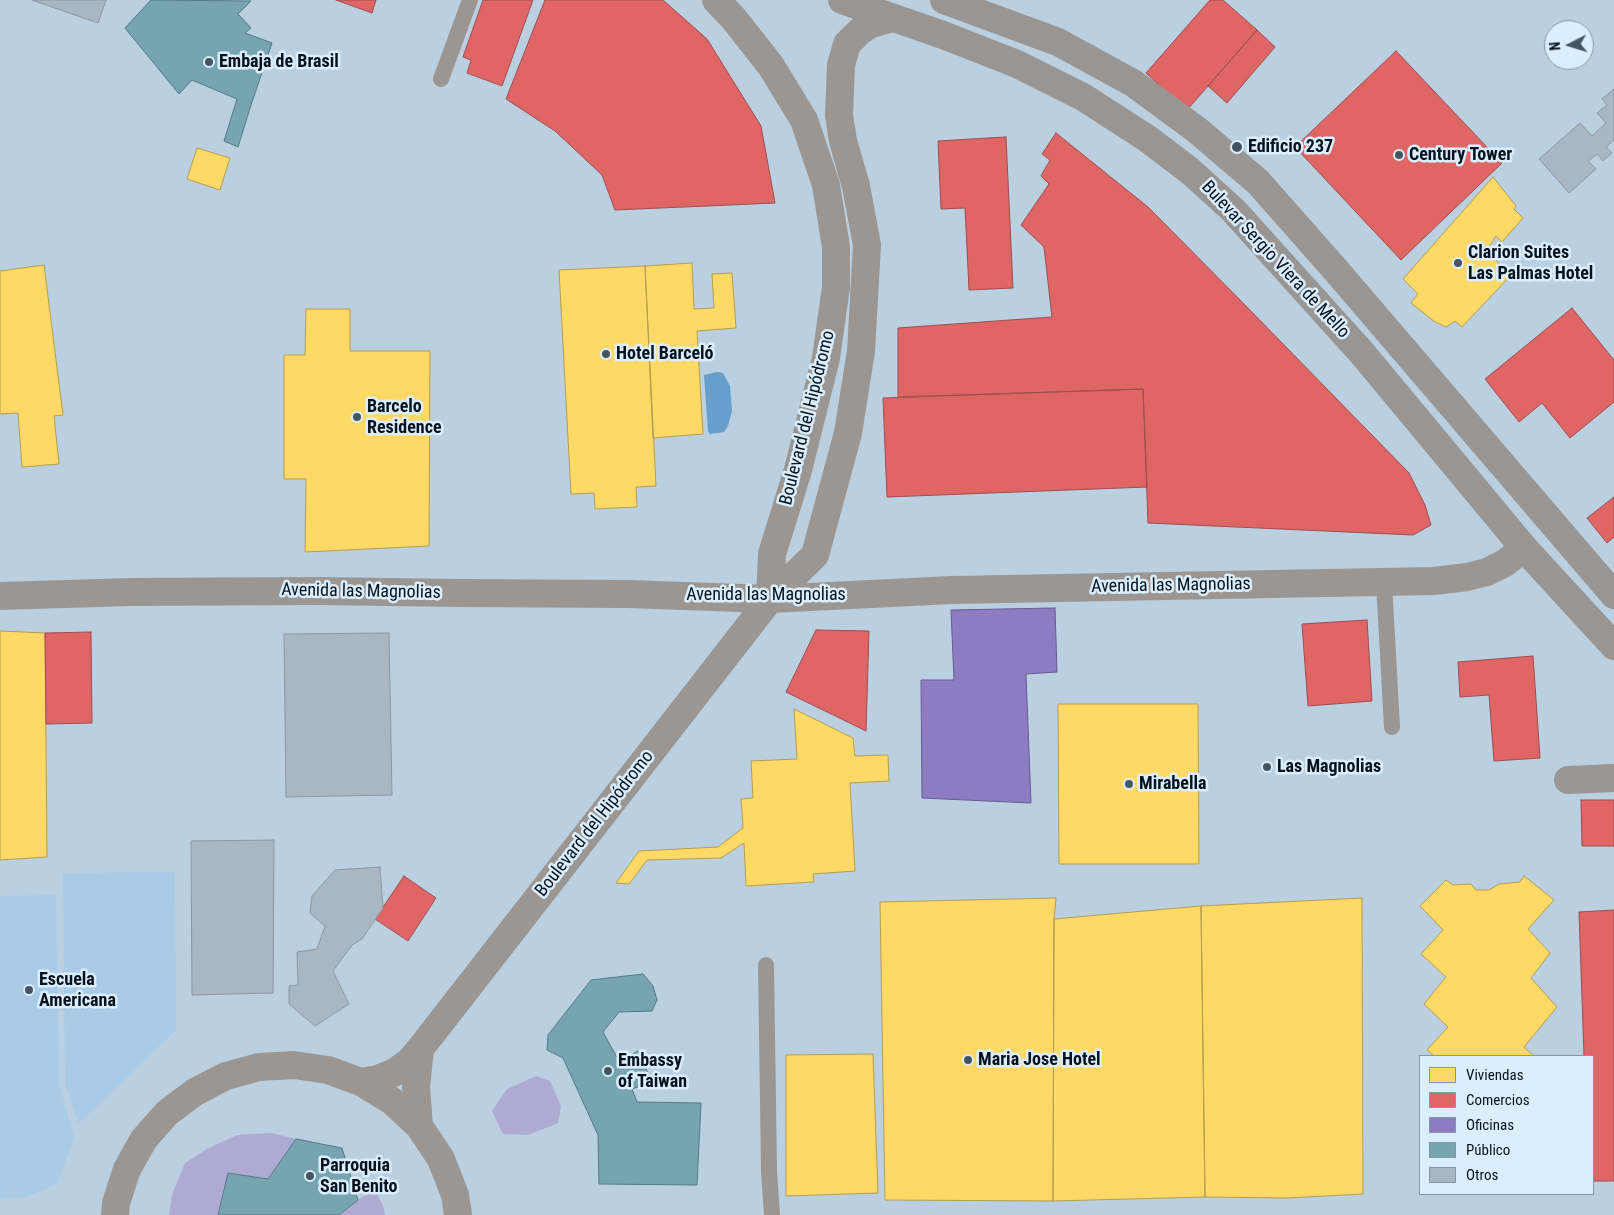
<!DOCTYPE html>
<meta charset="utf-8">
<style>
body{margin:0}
#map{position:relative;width:1614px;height:1215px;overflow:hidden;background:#bacfe0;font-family:"Roboto Condensed",sans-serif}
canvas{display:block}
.legend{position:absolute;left:1419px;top:1055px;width:175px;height:140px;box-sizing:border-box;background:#dbeefe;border:1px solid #8596a4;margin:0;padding:6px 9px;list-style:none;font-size:15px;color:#05121d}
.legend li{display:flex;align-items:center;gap:10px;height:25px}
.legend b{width:25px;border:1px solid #8596a4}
.north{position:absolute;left:1544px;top:20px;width:50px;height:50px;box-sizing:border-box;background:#dbeefe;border:1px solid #8596a4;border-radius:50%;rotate:265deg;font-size:14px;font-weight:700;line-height:20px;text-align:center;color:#05121d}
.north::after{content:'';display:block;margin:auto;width:18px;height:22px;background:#445461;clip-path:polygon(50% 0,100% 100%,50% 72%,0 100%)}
</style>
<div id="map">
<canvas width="1614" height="1215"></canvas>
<ul class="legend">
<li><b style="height:14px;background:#ffd966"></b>Viviendas</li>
<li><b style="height:14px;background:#e06666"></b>Comercios</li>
<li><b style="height:14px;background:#8e7cc3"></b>Oficinas</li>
<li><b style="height:14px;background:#76a5af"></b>Público</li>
<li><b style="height:14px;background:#a9b6c4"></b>Otros</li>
</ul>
<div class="north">N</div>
</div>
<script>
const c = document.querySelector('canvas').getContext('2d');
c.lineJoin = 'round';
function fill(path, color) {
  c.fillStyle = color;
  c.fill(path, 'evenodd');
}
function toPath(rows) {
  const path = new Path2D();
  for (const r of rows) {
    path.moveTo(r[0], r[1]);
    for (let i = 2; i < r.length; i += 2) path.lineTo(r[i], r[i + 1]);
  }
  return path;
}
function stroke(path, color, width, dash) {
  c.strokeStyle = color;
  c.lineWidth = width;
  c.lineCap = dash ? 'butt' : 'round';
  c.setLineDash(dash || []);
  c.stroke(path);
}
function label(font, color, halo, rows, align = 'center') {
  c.font = font + ' "Roboto Condensed",sans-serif';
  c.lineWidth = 5;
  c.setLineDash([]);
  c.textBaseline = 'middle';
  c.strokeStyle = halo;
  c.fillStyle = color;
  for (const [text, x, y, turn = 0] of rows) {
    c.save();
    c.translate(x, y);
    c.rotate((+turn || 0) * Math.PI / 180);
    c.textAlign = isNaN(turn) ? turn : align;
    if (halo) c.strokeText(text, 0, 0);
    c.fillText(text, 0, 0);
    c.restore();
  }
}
fill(toPath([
 [175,872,176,1030,79,1123,65,1083,63,873],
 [56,895,59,1083,74,1138,57,1184,26,1197,0,1198,0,896]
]), '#a9cbe6');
fill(toPath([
 [536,1076,550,1081,561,1106,558,1123,528,1135,503,1134,492,1111,507,1089],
 [271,1133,296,1139,268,1179,228,1173,218,1215,169,1215,172,1195,185,1163,207,1149,237,1135],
 [375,1190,383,1206,385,1215,339,1215,358,1200]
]), '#aeaad1');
fill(toPath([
 [717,372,723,373,730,386,732,411,728,426,724,432,710,434,708,431,704,375]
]), '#669fcb');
const homes = toPath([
 [197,148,230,158,220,190,187,179,197,148],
 [1493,177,1516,206,1514,209,1523,218,1502,242,1496,236,1486,251,1511,275,1462,327,1455,321,1446,327,1435,322,1411,303,1418,294,1403,279,1493,177],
 [692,263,694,309,714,308,712,274,732,273,736,328,697,331,703,434,653,438,645,266,692,263],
 [44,265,63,415,54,416,59,464,22,467,18,413,0,414,0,271,44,265],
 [645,266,656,486,636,487,637,507,595,509,594,493,571,494,559,270,645,266],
 [306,309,350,309,350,351,430,351,429,546,305,552,306,479,284,479,284,355,305,355,306,309],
 [0,631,45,633,47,857,0,860,0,631],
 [1058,704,1198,704,1199,864,1059,864,1058,704],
 [794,709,853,738,855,756,888,755,889,781,850,783,855,871,813,874,814,882,746,886,744,843,721,858,647,860,629,884,616,883,639,851,718,847,743,828,741,799,753,798,751,761,797,759,794,709],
 [1524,876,1554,900,1528,929,1550,953,1531,978,1557,1007,1524,1047,1534,1056,1434,1056,1427,1050,1448,1027,1424,1004,1446,977,1421,954,1443,930,1420,906,1446,880,1453,885,1471,884,1476,890,1489,890,1499,884,1520,882,1524,876],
 [1056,898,1054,919,1053,1201,885,1200,880,902,1056,898],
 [1362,898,1363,1194,1287,1198,1205,1197,1201,906,1362,898],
 [1201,906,1205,1197,1053,1201,1054,919,1201,906],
 [873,1054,878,1193,786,1196,786,1055,873,1054]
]);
fill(homes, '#ffd966');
stroke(homes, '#b49d50', 1);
const shops = toPath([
 [336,0,376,0,372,13,336,0],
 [483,0,533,0,502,86,467,73,471,60,463,57,483,0],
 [545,0,663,0,707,39,761,126,775,203,615,210,602,175,555,131,506,99,545,0],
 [1210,0,1223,0,1257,30,1187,110,1146,73,1210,0],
 [1257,30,1275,47,1227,103,1208,86,1257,30],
 [1396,51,1502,163,1401,260,1295,147,1396,51],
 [1056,133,1148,207,1245,305,1409,473,1425,505,1431,525,1413,535,1148,523,1143,389,898,397,898,328,1052,317,1044,247,1021,225,1049,184,1041,176,1050,160,1042,154,1056,133],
 [1006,137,1013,288,969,290,965,208,941,209,938,141,1006,137],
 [1572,308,1614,360,1614,402,1570,438,1542,403,1519,422,1485,379,1572,308],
 [1143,389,1147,487,887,497,883,398,1143,389],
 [1614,497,1614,537,1607,543,1587,518,1614,497],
 [1367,620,1372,701,1308,706,1302,624,1367,620],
 [816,630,869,631,866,731,786,692,816,630],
 [91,632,92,723,46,724,45,633,91,632],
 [1533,656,1540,758,1494,761,1489,695,1460,697,1458,662,1533,656],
 [1581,800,1614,800,1614,846,1582,846,1581,800],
 [404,876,436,898,408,941,375,919,404,876],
 [1614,910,1614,1181,1593,1181,1593,1056,1584,1056,1579,912,1614,910]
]);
fill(shops, '#e06666');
stroke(shops, '#9e4d50', 1);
const offices = toPath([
 [1055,608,1057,672,1026,674,1031,803,922,798,921,680,954,680,951,610,1055,608]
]);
fill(offices, '#8e7cc3');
stroke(offices, '#655c91', 1);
const public = toPath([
 [151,0,251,1,238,14,251,28,245,33,272,43,251,105,238,147,224,141,237,99,192,80,179,94,125,28,151,0],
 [643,974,653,986,657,1000,652,1011,619,1012,603,1032,619,1061,638,1051,652,1082,632,1089,637,1102,701,1103,697,1185,599,1184,598,1135,563,1058,547,1050,548,1035,591,980,643,974],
 [296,1139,342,1148,358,1200,339,1215,218,1215,228,1173,268,1179,296,1139]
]);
fill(public, '#76a5af');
stroke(public, '#547983', 1);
const building = toPath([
 [32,0,106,0,98,23,32,0],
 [1614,89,1614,140,1606,147,1612,153,1603,161,1597,154,1588,161,1596,169,1569,193,1539,159,1580,123,1592,136,1606,123,1597,113,1607,105,1602,99,1614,89],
 [389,633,392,795,286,797,284,634,389,633],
 [274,840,273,993,192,995,191,841,274,840],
 [380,867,383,908,362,939,352,945,333,971,349,1004,315,1026,289,1004,289,986,298,985,297,952,317,949,325,926,310,913,312,896,335,870,380,867]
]);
fill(building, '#a9b6c4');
stroke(building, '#8a97a5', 1);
stroke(toPath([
 [441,79,470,0],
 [1384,582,1392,727],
 [766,965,769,1171,772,1215]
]), '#9b9691', 16);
stroke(toPath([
 [0,596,130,592,318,591,460,593,627,594,770,599,952,590,1434,581,1467,577,1487,572,1505,563,1524,548],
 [1568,780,1614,778]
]), '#9b9691', 28);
stroke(toPath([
 [716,0,734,19,771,66,804,120,826,185,836,247,836,287,826,358,798,470,772,554,770,599],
 [361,1082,378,1079,395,1072,409,1062,420,1049,770,599,815,555,848,433,861,351,867,245,856,186,843,141,839,115,841,65,847,44,860,31,871,24,893,18],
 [419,1126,416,1087,420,1049],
 [115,1215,116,1203,127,1169,144,1139,167,1113,195,1092,226,1076,259,1067,294,1065,328,1070,361,1082,392,1101,419,1126,441,1159,455,1195,458,1215]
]), '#9b9691', 28);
stroke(toPath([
 [842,0,943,35,1017,64,1083,97,1148,139,1190,171,1233,210,1362,353,1524,548,1614,646],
 [944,0,1058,42,1133,83,1197,130,1258,182,1334,268,1614,595]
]), '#989592', 28);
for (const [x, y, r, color] of [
 [209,62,5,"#445461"],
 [1237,147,6,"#445461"],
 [1399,155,5,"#445461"],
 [1458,263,5,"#445461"],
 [606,354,5,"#445461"],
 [357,417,5,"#445461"],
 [1267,767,5,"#445461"],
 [1129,784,5,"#445461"],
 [29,990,5,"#445461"],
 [968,1060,5,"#445461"],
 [608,1071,5,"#445461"],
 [310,1176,5,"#445461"]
]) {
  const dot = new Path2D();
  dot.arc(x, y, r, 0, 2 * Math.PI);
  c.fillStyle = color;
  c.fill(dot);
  stroke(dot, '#dbeefe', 2);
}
label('bold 18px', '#05121d', '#dbeefe', [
 ["Embaja de Brasil",219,62],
 ["Edificio 237",1248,147],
 ["Century Tower",1409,155],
 ["Clarion Suites",1468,253],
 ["Las Palmas Hotel",1468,274],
 ["Hotel Barceló",616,354],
 ["Barcelo",367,407],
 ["Residence",367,428],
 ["Las Magnolias",1277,767],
 ["Mirabella",1139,784],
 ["Escuela",39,980],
 ["Americana",39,1001],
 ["Maria Jose Hotel",978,1060],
 ["Embassy",618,1061],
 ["of Taiwan",618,1082],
 ["Parroquia",320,1166],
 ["San Benito",320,1187]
], 'left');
label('18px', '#05121d', '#dbeefe', [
 ["Bulevar Sergio Viera de Mello",1275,260,47],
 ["Boulevard del Hipódromo",808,418,-76],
 ["Avenida las Magnolias",1171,586,-1],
 ["Avenida las Magnolias",361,592,1],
 ["Avenida las Magnolias",766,595],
 ["Boulevard del Hipódromo",595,824,-52]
]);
</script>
